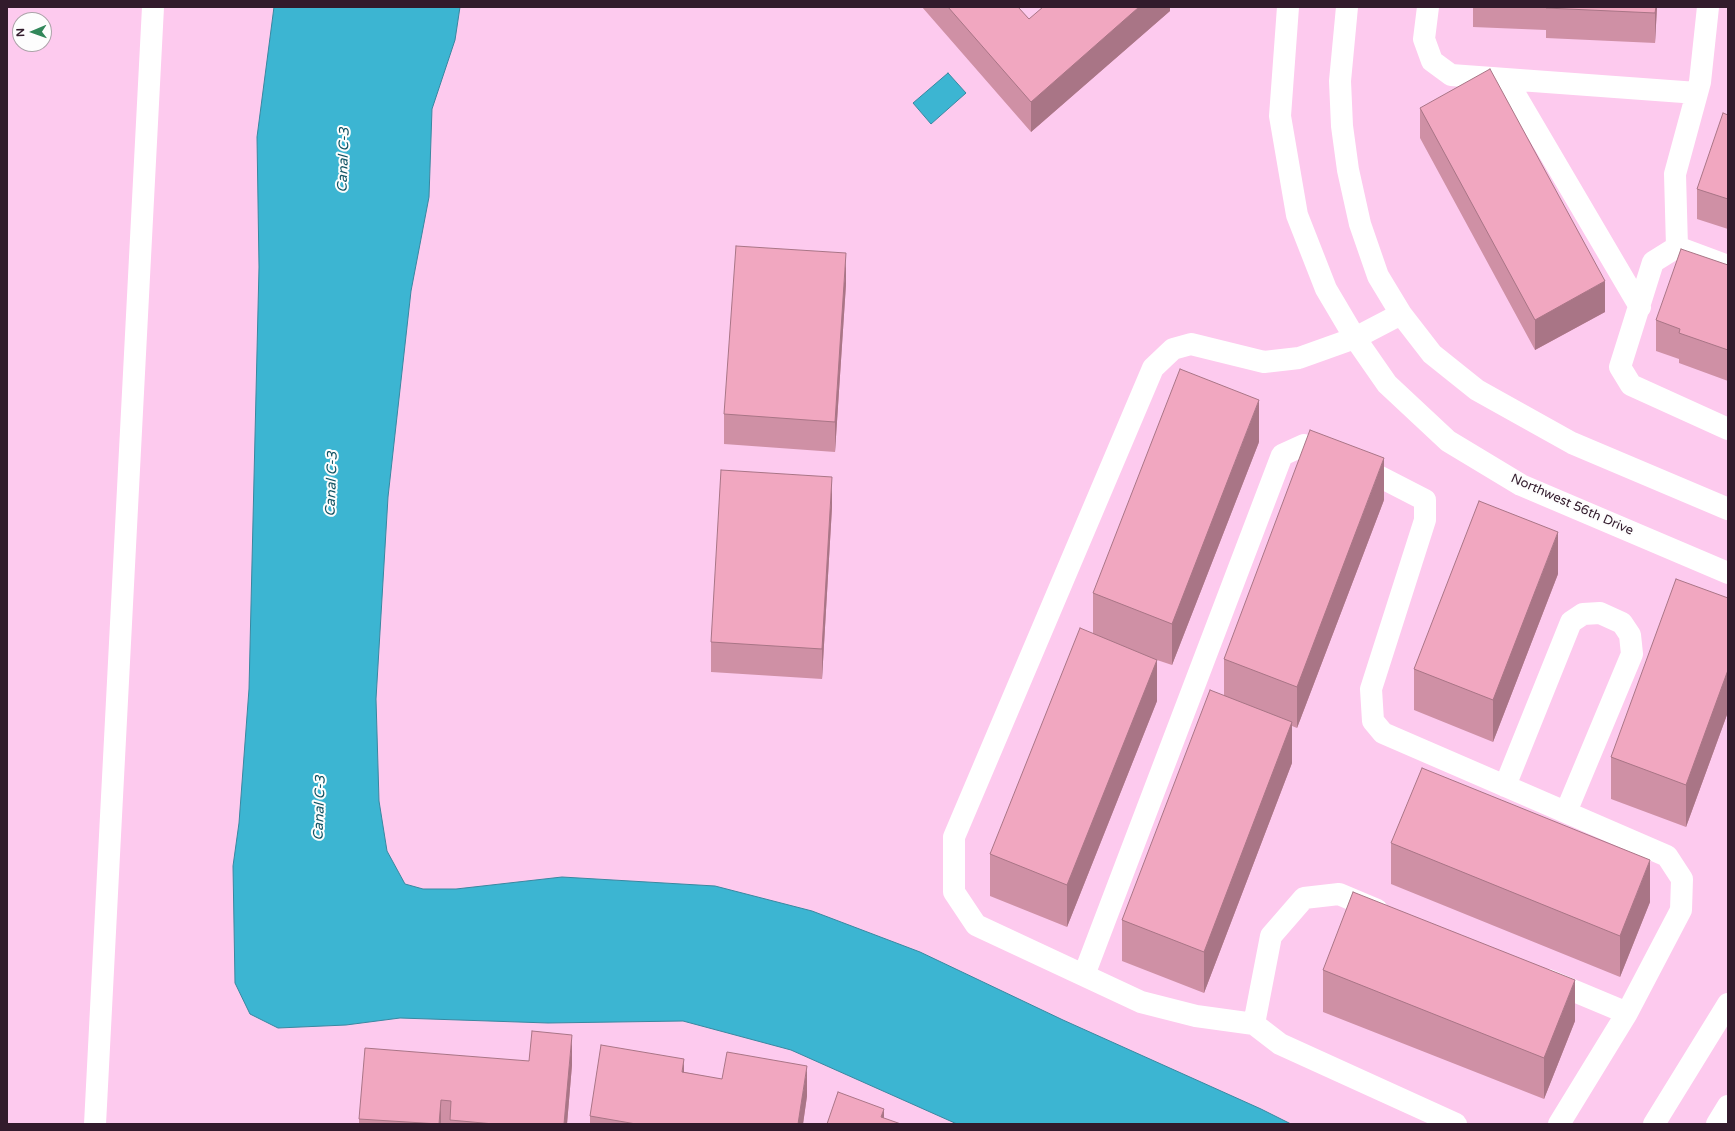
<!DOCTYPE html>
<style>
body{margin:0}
#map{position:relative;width:1735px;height:1131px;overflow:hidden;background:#fdcaee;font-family:"Varela Round",sans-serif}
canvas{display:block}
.frame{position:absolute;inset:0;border:8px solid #321b2c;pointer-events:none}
.north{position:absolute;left:12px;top:12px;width:40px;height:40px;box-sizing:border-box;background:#fdfdfd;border:1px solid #aca3a9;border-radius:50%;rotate:268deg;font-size:11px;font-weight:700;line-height:16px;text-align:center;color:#321b2c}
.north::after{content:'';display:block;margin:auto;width:14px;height:18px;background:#31875a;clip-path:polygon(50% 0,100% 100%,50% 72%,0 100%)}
</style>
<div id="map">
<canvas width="1735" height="1131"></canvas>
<div class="frame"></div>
<div class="north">N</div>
</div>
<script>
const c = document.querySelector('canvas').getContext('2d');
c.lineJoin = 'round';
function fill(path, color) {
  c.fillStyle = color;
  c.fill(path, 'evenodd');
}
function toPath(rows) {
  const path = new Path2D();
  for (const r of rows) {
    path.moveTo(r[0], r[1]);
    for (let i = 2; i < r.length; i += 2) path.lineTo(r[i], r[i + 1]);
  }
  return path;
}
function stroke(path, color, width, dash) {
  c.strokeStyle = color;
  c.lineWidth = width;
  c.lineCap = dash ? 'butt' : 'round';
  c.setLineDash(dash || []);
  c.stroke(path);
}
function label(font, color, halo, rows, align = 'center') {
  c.font = font + ' "Varela Round",sans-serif';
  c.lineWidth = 4;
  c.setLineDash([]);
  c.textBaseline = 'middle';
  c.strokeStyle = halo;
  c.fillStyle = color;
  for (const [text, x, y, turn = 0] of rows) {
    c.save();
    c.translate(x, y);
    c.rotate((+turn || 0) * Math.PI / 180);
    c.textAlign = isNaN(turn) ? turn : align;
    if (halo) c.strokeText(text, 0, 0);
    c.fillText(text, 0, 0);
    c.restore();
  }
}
const water = toPath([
 [274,7,460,7,455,40,432,109,429,197,411,291,388,497,376,699,379,801,387,851,405,884,423,889,456,889,562,877,715,886,812,911,920,952,1063,1020,1261,1109,1291,1124,957,1124,791,1050,683,1021,548,1023,400,1018,346,1025,278,1028,250,1014,235,983,233,866,239,823,249,689,259,267,257,137,274,7],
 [948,73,966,93,931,124,913,103,948,73]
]);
fill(water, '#3cb5d2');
stroke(water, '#3987a0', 1);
stroke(toPath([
 [1288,7,1280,116,1297,215,1326,289,1355,338,1387,384,1448,441,1521,485,1728,573],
 [1347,7,1340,81,1342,126,1348,170,1360,224,1378,276,1401,314,1432,354,1477,390,1572,443,1728,509],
 [1428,7,1424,39,1432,61,1451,75,1697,93],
 [1506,79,1640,307],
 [1677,247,1675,174,1700,82,1708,7],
 [1728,266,1677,247,1653,262,1620,367,1631,385,1728,429],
 [1401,314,1355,338,1299,358,1264,362,1191,344,1173,349,1153,368,954,837,954,892,976,925,1141,1002,1196,1016,1254,1024,1280,1044,1456,1124],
 [1505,786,1571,622,1583,614,1600,613,1622,623,1630,635,1632,654,1566,812],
 [1084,975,1282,455,1304,445,1355,464,1425,500,1425,520,1371,689,1373,721,1383,733,1667,856,1682,879,1681,910,1627,1013,1559,1124],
 [1548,980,1627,1013],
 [1254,1024,1271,936,1304,898,1339,894,1377,910],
 [1654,1124,1728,1004],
 [1717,1124,1728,1106]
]), '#fff', 22);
stroke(toPath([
 [95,1124,153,7]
]), '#fff', 22);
fill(toPath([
 [922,7,1018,7,1029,19,1170,7,1170,11,1031,132],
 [1473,7,1657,7,1655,43,1546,38,1546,30,1473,27],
 [1420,108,1605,312,1535,350,1420,138],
 [1728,115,1728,229,1697,219,1697,189],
 [1728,265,1728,381,1679,363,1679,359,1656,351,1656,320],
 [846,284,835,452,724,444,724,414],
 [1259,442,1172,665,1157,660,1157,701,1067,927,990,896,990,854,1093,634,1093,593],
 [1384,500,1297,728,1292,726,1292,763,1204,993,1122,961,1122,920,1224,695,1224,659],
 [832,507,822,679,711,672,711,642],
 [1558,574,1493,742,1414,710,1414,669],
 [1728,598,1728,712,1686,827,1611,799,1611,757],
 [1391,843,1650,902,1620,977,1391,884],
 [1323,970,1575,1021,1544,1099,1323,1012],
 [572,1065,567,1124,359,1124,359,1119],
 [684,1072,807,1096,803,1124,590,1124,590,1116]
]), '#cf90a5');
fill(toPath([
 [1139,7,1170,7,1170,11,1031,132,1031,102],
 [1656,7,1657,7,1655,43,1655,13],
 [846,253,846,284,835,452,835,422],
 [1605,281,1605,312,1535,350,1535,320],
 [1259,400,1259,442,1172,665,1172,624],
 [1384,458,1384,500,1297,728,1297,687],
 [832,477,832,507,822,679,822,649],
 [1558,532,1558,574,1493,742,1493,700],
 [1157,660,1157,701,1067,927,1067,885],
 [1728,670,1728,712,1686,827,1686,785],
 [1292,722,1292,763,1204,993,1204,952],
 [1650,860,1650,902,1620,977,1620,936],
 [1575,980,1575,1021,1544,1099,1544,1058],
 [572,1035,572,1065,567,1124,564,1124],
 [684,1059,684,1089,682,1072],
 [807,1066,807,1096,803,1124,798,1124],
 [441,1100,441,1124,439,1124],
 [884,1109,884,1124,881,1117]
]), '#a97586');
const building = toPath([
 [948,7,1018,7,1029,19,1043,7,1139,7,1031,102,948,7],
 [1546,7,1656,7,1655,13,1546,8,1546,7],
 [1490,69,1605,281,1535,320,1420,108,1490,69],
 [1723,113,1728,115,1728,199,1697,189,1723,113],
 [736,246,846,253,835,422,724,414,736,246],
 [1681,249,1728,265,1728,350,1679,333,1680,329,1656,320,1681,249],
 [1180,369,1259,400,1172,624,1093,593,1180,369],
 [1310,430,1384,458,1297,687,1224,659,1310,430],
 [721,470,832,477,822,649,711,642,721,470],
 [1479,501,1558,532,1493,700,1414,669,1479,501],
 [1676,579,1728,598,1728,670,1686,785,1611,757,1676,579],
 [1080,628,1157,660,1067,885,990,854,1080,628],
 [1210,690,1292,722,1204,952,1122,920,1210,690],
 [1422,768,1650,860,1620,936,1391,843,1422,768],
 [1353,892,1575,980,1544,1058,1323,970,1353,892],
 [532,1031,572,1035,564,1124,494,1124,450,1120,451,1101,441,1100,439,1124,359,1119,365,1048,529,1061,532,1031],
 [601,1045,684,1059,682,1072,722,1079,727,1052,807,1066,798,1124,636,1124,590,1116,601,1045],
 [838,1092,884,1109,881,1117,901,1124,827,1124,838,1092]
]);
fill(building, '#f1a7c0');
stroke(building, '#a97586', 1);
label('13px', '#321b2c', '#fdfdfd', [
 ["Northwest 56th Drive",1572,505,24]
]);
label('italic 14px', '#115464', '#fdfdfd', [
 ["Canal C-3",344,160,-88],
 ["Canal C-3",332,484,-88],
 ["Canal C-3",320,808,-88]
]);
</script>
